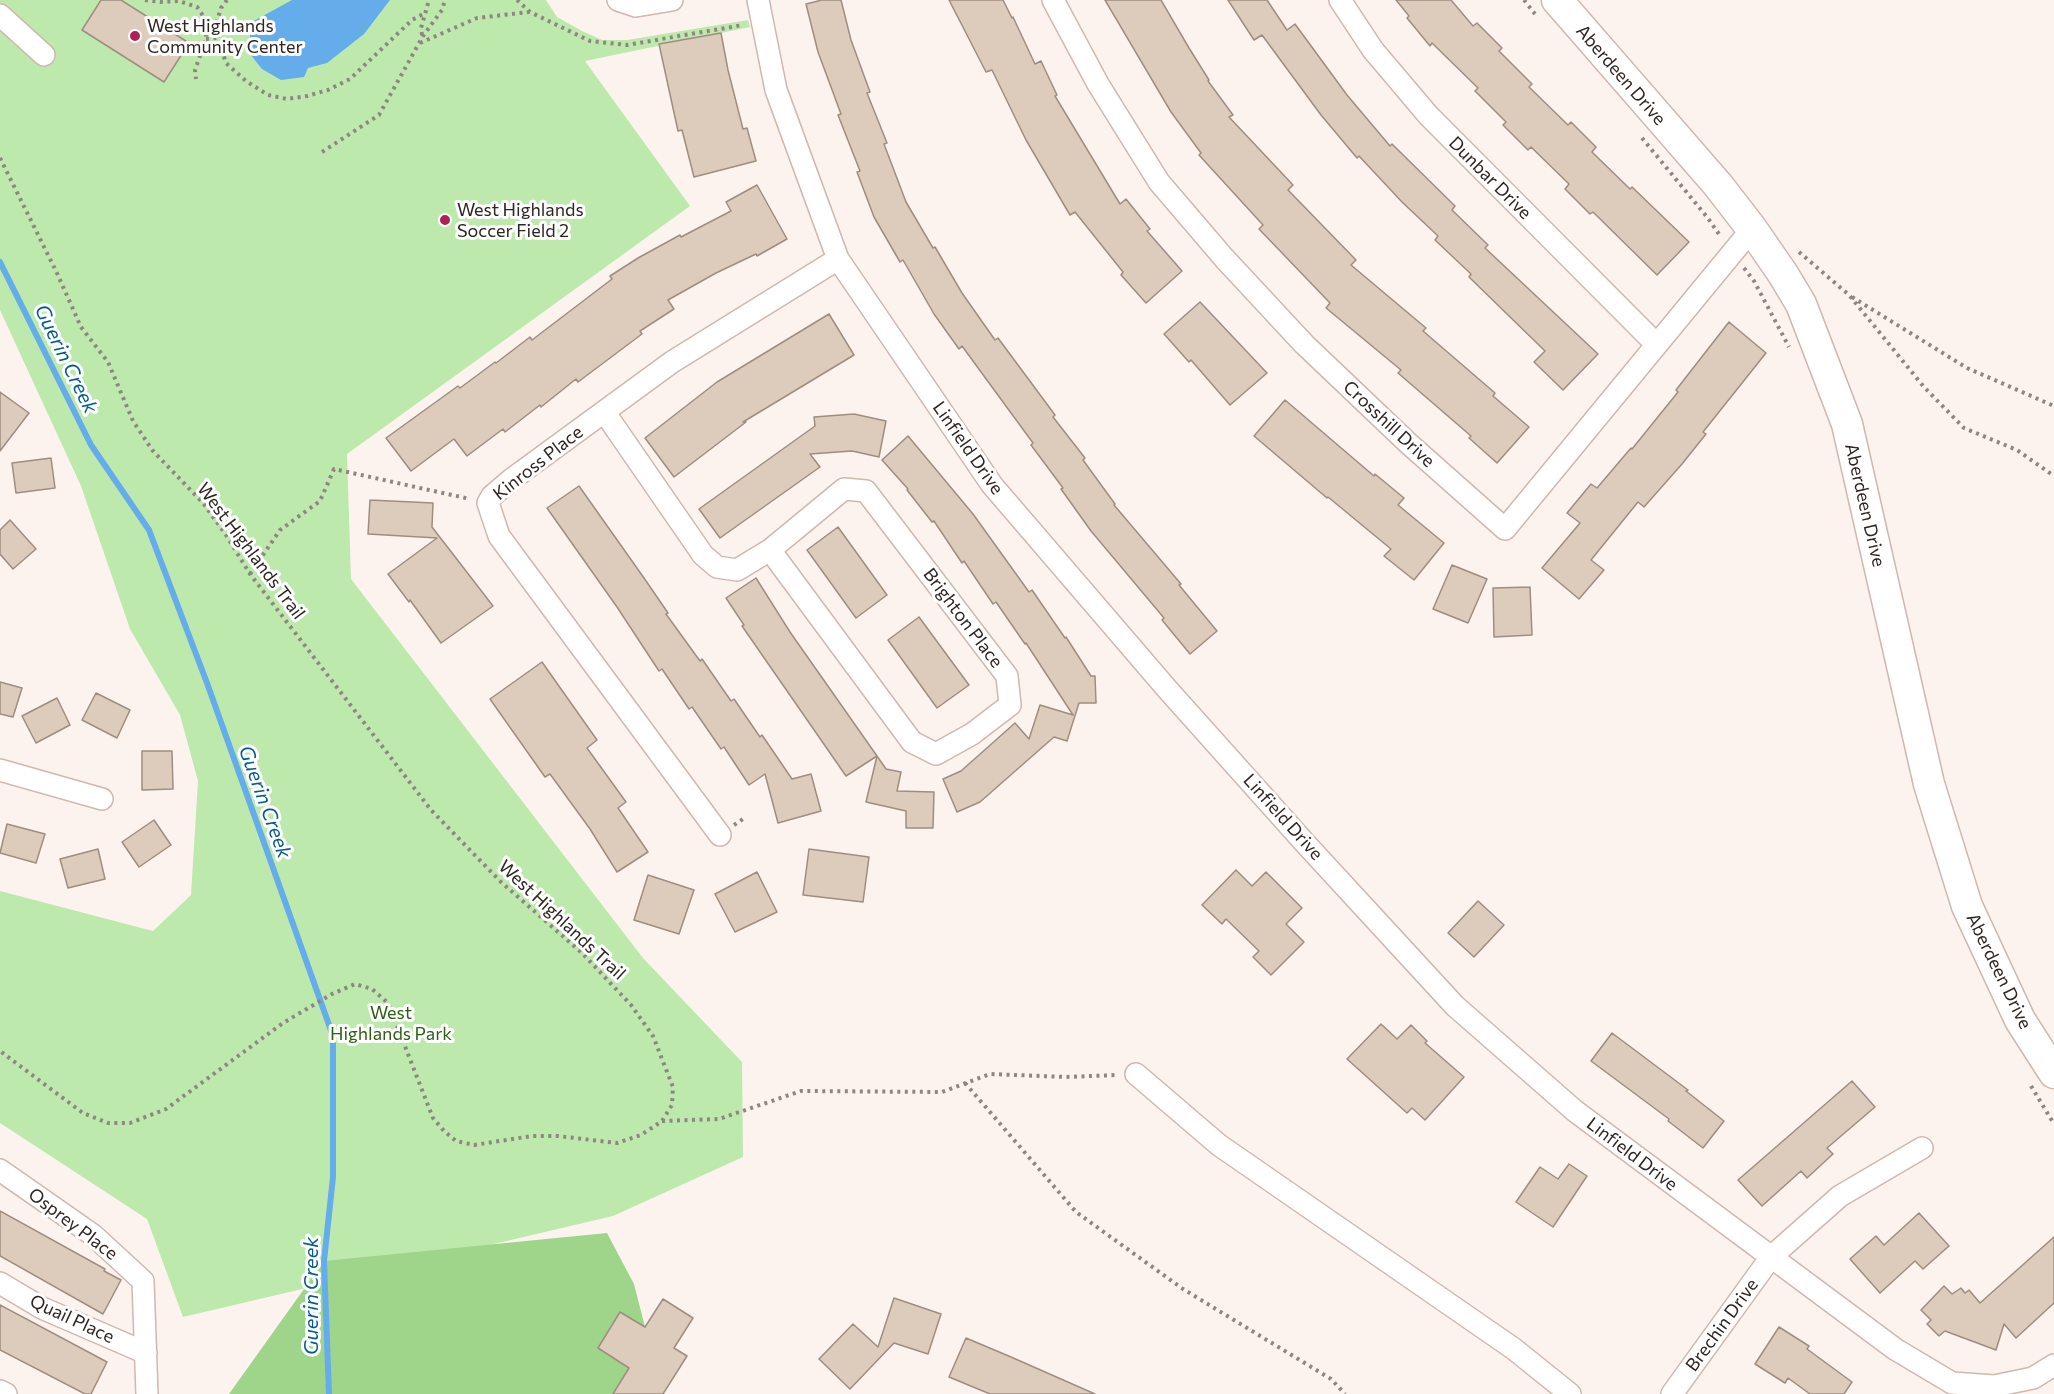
<!DOCTYPE html>
<style>
body{margin:0}
canvas{display:block;background:#fcf3ef}
</style>
<canvas width="2054" height="1394"></canvas>
<script>
const c = document.querySelector('canvas').getContext('2d');
c.lineJoin = 'round';
function fill(path, color) {
  c.fillStyle = color;
  c.fill(path, 'evenodd');
}
function toPath(rows) {
  const path = new Path2D();
  for (const r of rows) {
    path.moveTo(r[0], r[1]);
    for (let i = 2; i < r.length; i += 2) path.lineTo(r[i], r[i + 1]);
  }
  return path;
}
function stroke(path, color, width, dash) {
  c.strokeStyle = color;
  c.lineWidth = width;
  c.lineCap = dash ? 'butt' : 'round';
  c.setLineDash(dash || []);
  c.stroke(path);
}
function label(font, color, halo, rows, align = 'center') {
  c.font = font + ' Commissioner,sans-serif';
  c.lineWidth = 6;
  c.setLineDash([]);
  c.textBaseline = 'middle';
  c.strokeStyle = halo;
  c.fillStyle = color;
  for (const [text, x, y, turn = 0] of rows) {
    c.save();
    c.translate(x, y);
    c.rotate((+turn || 0) * Math.PI / 180);
    c.textAlign = isNaN(turn) ? turn : align;
    if (halo) c.strokeText(text, 0, 0);
    c.fillText(text, 0, 0);
    c.restore();
  }
}
fill(toPath([
 [0,0,546,0,557,17,582,31,602,40,627,40,748,20,750,27,585,61,690,206,347,454,351,579,643,958,742,1062,743,1157,613,1216,183,1317,147,1219,0,1123,0,891,153,931,191,895,198,781,180,715,130,629,81,486,0,310]
]), '#bde9ad');
fill(toPath([
 [607,1233,634,1284,645,1327,654,1394,229,1394,324,1261]
]), '#9ed58a');
fill(toPath([
 [292,0,390,0,364,34,327,63,308,68,304,77,281,80,262,69,250,54,250,23]
]), '#65aceb');
stroke(toPath([
 [0,262,91,445,149,530,207,683,333,1036,333,1177,324,1261,329,1394]
]), '#65aceb', 6);
const building = toPath([
 [101,0,121,0,189,43,164,82,82,30,101,0],
 [822,0,841,0,851,40,870,92,867,93,887,143,884,144,906,202,933,248,935,247,962,293,995,340,998,338,1055,415,1053,417,1085,458,1083,460,1115,504,1114,505,1181,584,1179,585,1217,631,1190,654,1162,620,1164,618,1091,531,1061,489,1063,488,1031,445,1033,443,962,346,959,349,934,314,903,260,900,262,874,217,857,172,860,171,838,115,841,114,818,52,806,4,822,0],
 [949,0,1003,0,1012,18,1013,17,1035,64,1041,61,1057,95,1055,96,1120,204,1126,199,1150,229,1147,231,1182,271,1146,303,1121,275,1123,272,1075,212,1070,215,1026,140,992,70,986,72,949,0],
 [1105,0,1161,0,1189,48,1209,80,1208,81,1233,115,1229,117,1293,185,1288,190,1356,260,1351,265,1426,328,1423,331,1495,393,1493,396,1529,427,1497,463,1469,438,1471,436,1398,373,1401,370,1326,308,1330,303,1259,229,1263,225,1199,155,1201,153,1171,112,1105,0],
 [1228,0,1267,0,1287,30,1295,24,1347,95,1390,146,1392,144,1455,206,1452,210,1488,245,1485,248,1598,354,1563,390,1534,362,1545,351,1469,277,1471,274,1435,240,1438,236,1402,202,1359,156,1357,158,1321,115,1262,35,1254,40,1228,0],
 [1396,0,1451,0,1473,26,1477,23,1502,48,1499,51,1532,84,1529,87,1568,125,1571,122,1596,147,1592,152,1630,189,1632,187,1689,242,1657,275,1593,212,1590,214,1565,189,1569,184,1531,147,1528,150,1503,125,1506,122,1475,91,1478,88,1432,43,1430,46,1407,18,1409,16,1396,0],
 [721,33,728,70,743,129,747,128,756,161,694,177,682,130,678,131,659,44,721,33],
 [757,185,787,239,757,256,756,254,716,273,668,300,674,309,640,331,642,334,578,382,576,379,541,407,540,405,505,432,503,429,467,456,454,439,411,471,386,438,458,386,460,388,495,362,496,363,530,337,532,340,612,279,610,276,638,258,680,235,681,237,731,211,726,202,757,185],
 [1200,302,1267,373,1230,405,1191,360,1189,362,1164,334,1200,302],
 [829,314,854,355,743,422,746,422,674,477,645,438,717,382,829,314],
 [1729,322,1766,353,1703,432,1706,434,1682,464,1644,507,1638,502,1591,560,1604,570,1579,599,1542,568,1580,523,1567,513,1591,484,1597,488,1631,448,1632,449,1678,392,1676,390,1729,322],
 [0,392,29,413,0,451,0,392],
 [1285,400,1374,476,1375,474,1404,498,1398,505,1444,543,1414,580,1384,556,1391,549,1328,497,1327,498,1254,436,1285,400],
 [854,414,886,421,879,457,852,451,810,454,820,467,720,538,699,509,815,426,814,417,854,414],
 [908,436,973,514,1029,592,1032,590,1065,638,1066,637,1091,676,1095,676,1096,703,1079,703,1067,741,1054,737,980,802,957,812,943,779,961,771,1015,723,1029,739,1040,705,1073,715,1026,643,1025,644,996,602,993,604,964,561,962,563,934,521,932,522,907,490,908,489,882,460,908,436],
 [51,458,55,488,16,493,12,463,51,458],
 [579,486,644,578,668,613,666,614,700,661,702,659,731,701,734,699,760,737,762,735,792,779,811,774,821,811,778,823,765,774,749,785,724,747,721,749,692,707,689,709,662,669,659,671,617,607,547,508,579,486],
 [370,500,433,503,432,527,493,606,441,643,410,600,409,602,388,574,437,538,368,534,370,500],
 [10,520,36,549,13,569,0,554,0,530,10,520],
 [838,527,887,595,856,618,807,550,838,527],
 [1452,565,1487,579,1468,623,1433,609,1452,565],
 [756,578,790,632,877,756,846,776,742,626,744,625,726,598,756,578],
 [1530,587,1532,635,1494,637,1493,588,1530,587],
 [919,617,969,685,937,708,888,640,919,617],
 [542,662,597,740,587,748,626,802,618,808,648,852,617,872,590,829,550,774,545,777,490,699,542,662],
 [0,682,22,688,13,717,0,714,0,682],
 [96,693,130,710,117,738,82,720,96,693],
 [57,698,70,725,36,743,22,716,57,698],
 [142,751,172,751,173,789,142,790,142,751],
 [877,756,886,769,901,772,897,791,934,792,933,828,906,828,906,811,866,802,877,756],
 [154,820,171,845,139,867,122,842,154,820],
 [7,824,45,834,36,863,0,853,7,824],
 [98,849,105,879,68,888,60,859,98,849],
 [809,849,869,857,863,902,803,895,809,849],
 [1236,870,1252,886,1266,872,1302,908,1286,924,1304,942,1271,975,1253,957,1259,951,1226,919,1222,924,1202,905,1236,870],
 [757,872,777,912,735,932,715,894,757,872],
 [648,875,694,890,679,934,634,920,648,875],
 [1478,901,1504,925,1474,957,1448,933,1478,901],
 [1381,1024,1397,1039,1411,1025,1427,1041,1425,1043,1464,1077,1425,1120,1412,1108,1407,1113,1347,1059,1381,1024],
 [1612,1033,1688,1090,1686,1091,1724,1121,1703,1148,1668,1121,1669,1119,1591,1061,1612,1033],
 [1852,1081,1875,1107,1827,1148,1833,1154,1807,1178,1801,1171,1762,1206,1738,1180,1852,1081],
 [1569,1164,1587,1176,1553,1227,1516,1202,1540,1167,1558,1179,1569,1164],
 [0,1211,105,1269,104,1271,121,1280,103,1314,0,1256,0,1211],
 [1919,1213,1949,1246,1923,1269,1915,1261,1880,1293,1850,1259,1876,1236,1884,1245,1919,1213],
 [2054,1237,2054,1303,2016,1338,2004,1324,1996,1350,1945,1331,1939,1336,1927,1324,1931,1320,1921,1310,1944,1286,1952,1294,1961,1288,1965,1293,1969,1290,1980,1303,2054,1237],
 [894,1298,941,1314,928,1354,894,1343,850,1389,819,1359,853,1324,878,1347,894,1298],
 [663,1299,693,1318,674,1348,687,1356,663,1394,613,1394,629,1368,598,1348,620,1312,645,1327,663,1299],
 [0,1305,107,1362,91,1394,85,1394,0,1350,0,1305],
 [1779,1327,1809,1346,1807,1349,1852,1382,1844,1394,1810,1394,1788,1378,1785,1383,1755,1364,1779,1327],
 [966,1338,1011,1357,1095,1394,990,1394,949,1377,966,1338]
]);
fill(building, '#ddcbbc');
stroke(building, '#9f8d80', 1.5);
const street = toPath([
 [618,0,636,6,672,0],
 [758,0,776,90,838,259,992,485,1168,690,1304,842,1455,1006,1575,1111,1895,1349,1952,1383,1994,1386,2033,1378,2054,1365],
 [1053,0,1098,84,1159,182,1224,258,1304,344,1408,443,1505,529,1752,229],
 [1340,0,1373,50,1428,115,1656,344],
 [0,15,44,55],
 [605,413,703,555,717,567,737,570,770,550,912,742,936,754,972,734,1010,705,1007,676,866,491,844,489,770,550],
 [0,770,102,799],
 [720,835,499,536,488,503,492,496,512,479,672,362,838,259],
 [1136,1074,1219,1145,1514,1349,1570,1394],
 [0,1170,93,1235,143,1281,147,1394],
 [0,1283,42,1308,146,1353],
 [0,1391,6,1394],
 [1672,1394,1771,1257,1840,1196,1922,1148]
]);
const secondary = toPath([
 [1557,0,1718,185,1752,229,1783,274,1801,304,1847,424,1929,784,1967,906,2020,1020,2054,1073]
]);
stroke(street, '#cfb8af', 24);
stroke(secondary, '#cfb8af', 33);
stroke(toPath([
 [145,0,160,2,179,1,197,7,206,20,206,39,195,70,196,79],
 [227,0,221,8,217,21,218,38,226,63,246,81,268,95,287,99,307,96,328,90,350,79,412,20,425,13],
 [517,0,530,12,590,41,627,45,743,25],
 [1524,0,1535,14],
 [422,35,421,28,429,0],
 [206,39,218,38],
 [420,43,477,18,529,12],
 [1642,138,1707,217,1721,237],
 [322,152,379,115,423,36,442,10,445,0],
 [0,158,56,271,81,327,108,362,133,421,153,451,203,503,226,535,250,574,431,810,501,882,582,953,631,1005,653,1036,673,1087,672,1105,662,1121,641,1135,617,1143,558,1136,532,1136,474,1145,456,1141,444,1131,433,1118,388,1003,372,989,355,984,332,994,283,1023,166,1109,130,1123,108,1123,83,1113,0,1051],
 [1799,252,1849,295,1924,387,1964,428,2017,450,2054,476],
 [1744,268,1754,281,1789,347],
 [1852,297,1967,368,2054,406],
 [250,574,280,530,320,501,334,469,470,499],
 [734,825,746,817],
 [965,1083,1076,1212,1183,1289,1331,1379,1345,1394],
 [2031,1086,2054,1124],
 [662,1121,719,1119,801,1091,942,1092,990,1074,1066,1077,1117,1075]
]), '#8f8682', 4, [3, 4.5]);
stroke(street, '#fff', 21);
stroke(secondary, '#fff', 30);
for (const [x, y, r, color] of [
 [135,36,6,"#b02055"],
 [445,220,6,"#b02055"]
]) {
  const dot = new Path2D();
  dot.arc(x, y, r, 0, 2 * Math.PI);
  c.fillStyle = color;
  c.fill(dot);
  stroke(dot, '#fff', 2);
}
label('18px', '#2e2522', '#fff', [
 ["West Highlands",147,26],
 ["Community Center",147,47],
 ["West Highlands",457,210],
 ["Soccer Field 2",457,231]
], 'left');
label('18px', '#2e2522', '#fff', [
 ["Aberdeen Drive",1621,75,49],
 ["Dunbar Drive",1490,178,45],
 ["Crosshill Drive",1389,424,43],
 ["Linfield Drive",968,448,55],
 ["Kinross Place",538,463,-38],
 ["Aberdeen Drive",1865,505,77],
 ["West Highlands Trail",251,551,53],
 ["Brighton Place",963,618,53],
 ["Linfield Drive",1283,817,48],
 ["West Highlands Trail",562,920,43],
 ["Aberdeen Drive",1999,971,64],
 ["Linfield Drive",1632,1154,37],
 ["Osprey Place",73,1224,37],
 ["Quail Place",72,1319,25],
 ["Brechin Drive",1722,1325,-54]
]);
label('18px', '#2d5f14', '#fff', [
 ["West",391,1013],
 ["Highlands Park",391,1034]
]);
label('italic 20px', '#045b94', '#fff', [
 ["Guerin Creek",66,359,64],
 ["Guerin Creek",265,802,70],
 ["Guerin Creek",311,1296,-90]
]);
</script>
